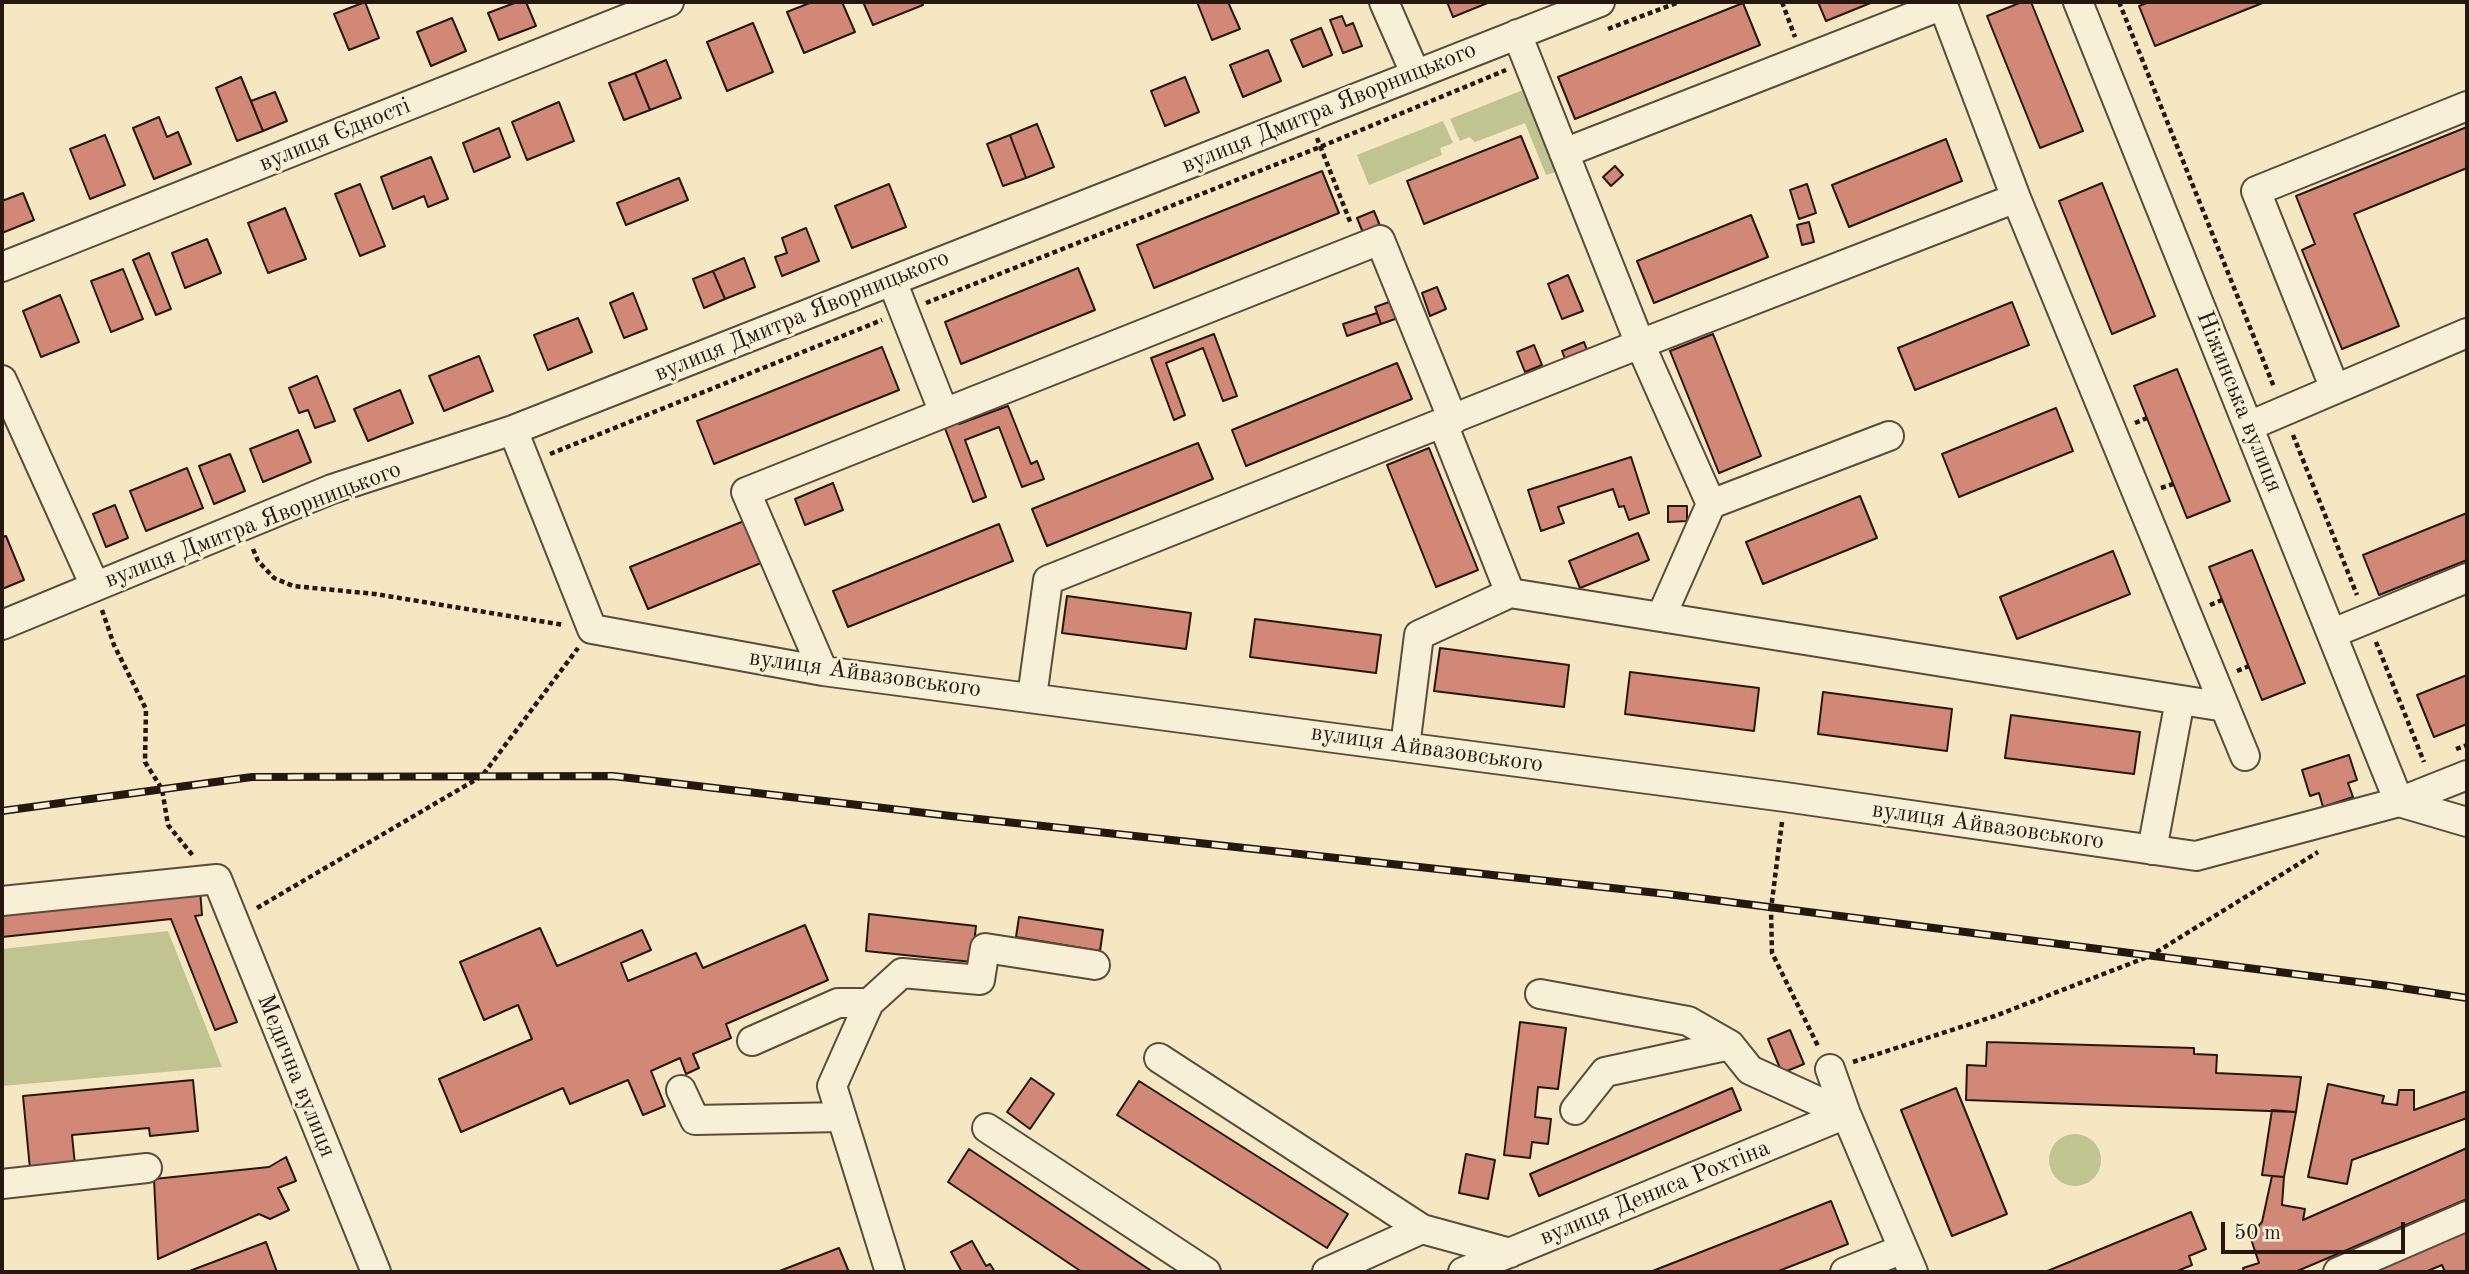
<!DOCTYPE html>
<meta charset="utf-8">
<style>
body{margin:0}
#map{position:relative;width:2469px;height:1274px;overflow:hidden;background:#f4e7c2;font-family:"Old Standard TT",serif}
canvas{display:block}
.frame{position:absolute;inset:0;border:4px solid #261811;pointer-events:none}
.scale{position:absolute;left:2221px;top:1222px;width:184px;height:32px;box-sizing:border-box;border:4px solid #261811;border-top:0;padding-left:9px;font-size:21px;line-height:24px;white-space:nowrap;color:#261811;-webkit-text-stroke:5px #f8efd7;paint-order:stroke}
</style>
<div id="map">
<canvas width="2469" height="1274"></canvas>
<div class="frame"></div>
<div class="scale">50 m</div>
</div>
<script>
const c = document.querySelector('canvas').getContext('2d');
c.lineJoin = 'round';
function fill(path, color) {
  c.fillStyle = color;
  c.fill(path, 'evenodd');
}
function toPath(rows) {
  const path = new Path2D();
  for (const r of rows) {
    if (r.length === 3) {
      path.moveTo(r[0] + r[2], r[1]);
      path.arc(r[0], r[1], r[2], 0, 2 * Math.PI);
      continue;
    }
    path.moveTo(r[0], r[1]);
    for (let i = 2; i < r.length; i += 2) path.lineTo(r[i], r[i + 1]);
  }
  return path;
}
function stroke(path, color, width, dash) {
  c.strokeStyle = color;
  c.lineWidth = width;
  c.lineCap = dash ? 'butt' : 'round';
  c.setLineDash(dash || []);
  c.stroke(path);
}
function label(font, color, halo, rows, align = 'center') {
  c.font = font + ' "Old Standard TT",serif';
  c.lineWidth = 6;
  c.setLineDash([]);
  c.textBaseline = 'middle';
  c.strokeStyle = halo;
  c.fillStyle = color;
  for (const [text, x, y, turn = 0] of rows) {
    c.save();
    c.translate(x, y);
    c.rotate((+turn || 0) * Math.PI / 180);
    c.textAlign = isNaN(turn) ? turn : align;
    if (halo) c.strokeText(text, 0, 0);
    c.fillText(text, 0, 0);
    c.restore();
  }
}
fill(toPath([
 [1523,90,1556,172,1546,175,1525,123,1475,142,1469,137,1460,141,1450,119],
 [1443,121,1453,143,1440,148,1442,155,1369,185,1357,155],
 [168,931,222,1067,2,1086,2,949],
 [2075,1160,26]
]), '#bfc491');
const building = toPath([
 [365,2,379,38,349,50,334,14,365,2],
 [517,2,526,2,536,26,499,40,488,13,517,2],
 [812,2,842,2,855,32,804,53,787,12,812,2],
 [863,2,921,2,923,5,873,25,863,2],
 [1197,2,1228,2,1240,29,1212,40,1197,2],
 [1447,2,1490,2,1453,17,1447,2],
 [1818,2,1873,2,1826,21,1818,2],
 [2022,2,2031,2,2083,131,2040,148,1987,16,2022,2],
 [2149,2,2265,2,2155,46,2139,6,2149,2],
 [1743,3,1760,45,1575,119,1558,77,1743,3],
 [1342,16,1346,26,1353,23,1362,46,1343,53,1330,20,1342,16],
 [452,18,466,51,431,66,417,32,452,18],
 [753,23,773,72,727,91,707,42,753,23],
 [1321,28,1332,55,1303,67,1291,40,1321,28],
 [1268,50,1281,81,1243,97,1230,65,1268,50],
 [666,60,681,98,650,110,635,73,666,60],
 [635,73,650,110,624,120,609,83,635,73],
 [241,77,263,131,237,141,216,88,241,77],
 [1185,77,1199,112,1165,126,1151,91,1185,77],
 [275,92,287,121,263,131,251,101,275,92],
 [559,102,574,141,527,160,512,122,559,102],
 [159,117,167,137,178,132,191,164,154,179,133,128,159,117],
 [1037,124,1054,167,1026,178,1010,135,1037,124],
 [2467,127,2467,168,2354,214,2399,326,2342,349,2302,250,2315,244,2296,196,2467,127],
 [499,128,510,157,474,172,463,143,499,128],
 [105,135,125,185,90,199,70,149,105,135],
 [1010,135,1026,178,1003,186,987,144,1010,135],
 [1521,136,1538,178,1424,224,1407,181,1521,136],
 [1946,139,1962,181,1849,227,1832,185,1946,139],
 [431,157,448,199,428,207,424,196,393,209,381,177,431,157],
 [1615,166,1623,175,1611,186,1603,177,1615,166],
 [1322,171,1339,213,1154,288,1137,245,1322,171],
 [679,178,688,200,626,225,617,203,679,178],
 [2102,183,2155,316,2112,334,2059,201,2102,183],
 [360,184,385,246,360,256,335,194,360,184],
 [889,184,906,227,852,248,835,206,889,184],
 [1807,184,1816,213,1799,219,1790,190,1807,184],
 [23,193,34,220,2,233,2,201,23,193],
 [285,208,306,259,268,273,248,223,285,208],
 [1374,211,1383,233,1366,240,1357,218,1374,211],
 [1751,215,1768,257,1654,303,1637,261,1751,215],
 [1809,222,1814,242,1802,245,1797,225,1809,222],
 [806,228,819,261,782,276,775,257,787,253,782,238,806,228],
 [207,239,221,273,185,288,172,253,207,239],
 [149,253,171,309,156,315,133,260,149,253],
 [744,258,755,287,725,299,713,271,744,258],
 [1078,268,1095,310,961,364,945,322,1078,268],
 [123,269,143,319,111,332,91,281,123,269],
 [713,271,725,299,704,308,693,279,713,271],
 [1568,275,1583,311,1562,319,1548,284,1568,275],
 [1437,287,1446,309,1430,316,1422,293,1437,287],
 [633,293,647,329,624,338,610,303,633,293],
 [60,295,79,342,41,357,23,311,60,295],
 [1392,301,1398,318,1381,324,1375,307,1392,301],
 [2012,302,2029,345,1915,390,1898,348,2012,302],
 [1377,313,1381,324,1347,336,1343,324,1377,313],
 [578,318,592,352,548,370,534,335,578,318],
 [1214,334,1237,396,1223,401,1203,348,1166,363,1185,415,1174,420,1151,358,1214,334],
 [1713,334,1761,456,1719,473,1670,351,1713,334],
 [1584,342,1589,355,1567,364,1562,351,1584,342],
 [1534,345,1542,365,1525,372,1517,352,1534,345],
 [882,347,899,390,714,464,697,421,882,347],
 [479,356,493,391,444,411,429,376,479,356],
 [1397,363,1412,399,1246,466,1232,430,1397,363],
 [2177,369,2230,501,2187,518,2134,386,2177,369],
 [317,376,335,421,315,428,308,410,299,413,289,388,317,376],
 [400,390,413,423,368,441,354,409,400,390],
 [1008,406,1031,464,1037,461,1044,479,1022,487,999,427,965,440,986,497,973,502,943,423,957,418,959,424,1008,406],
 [2056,408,2073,451,1959,497,1942,454,2056,408],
 [298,430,311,462,263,482,250,449,298,430],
 [1198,443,1213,479,1047,546,1032,509,1198,443],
 [1429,448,1478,570,1436,587,1387,465,1429,448],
 [230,454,245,491,214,504,199,466,230,454],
 [1631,457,1649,513,1629,520,1624,506,1619,507,1613,489,1558,507,1564,523,1541,531,1528,490,1631,457],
 [187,468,203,508,146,531,130,491,187,468],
 [833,483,843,510,805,525,795,499,833,483],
 [1860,496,1877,538,1763,584,1746,542,1860,496],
 [115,505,128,538,106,547,93,514,115,505],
 [1668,506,1687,506,1687,521,1668,522,1668,506],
 [2467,513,2467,560,2379,595,2363,555,2467,513],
 [744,521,761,563,648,609,630,567,744,521],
 [999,524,1013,561,848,627,833,591,999,524],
 [1638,533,1649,560,1580,588,1569,561,1638,533],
 [6,536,24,580,2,589,2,537,6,536],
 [2252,550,2305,683,2262,700,2209,567,2252,550],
 [2113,551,2130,594,2017,639,2000,597,2113,551],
 [1067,596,1191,613,1186,649,1062,633,1067,596],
 [1255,619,1381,635,1376,673,1250,657,1255,619],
 [1440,648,1569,665,1564,707,1434,691,1440,648],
 [1630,672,1759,688,1754,731,1625,714,1630,672],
 [2467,675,2467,724,2434,737,2417,695,2467,675],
 [1823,692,1952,709,1947,751,1818,734,1823,692],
 [2011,715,2140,732,2134,774,2005,758,2011,715],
 [2349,755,2357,780,2348,783,2353,797,2323,807,2319,793,2310,796,2302,770,2349,755],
 [200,890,202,915,195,916,237,1022,215,1030,171,919,2,937,2,912,200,890],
 [869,914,976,926,972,962,866,951,869,914],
 [1019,917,1103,930,1100,951,1016,937,1019,917],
 [805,925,828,980,726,1024,731,1038,693,1054,699,1068,686,1074,680,1058,651,1071,665,1106,643,1115,628,1080,570,1104,563,1088,461,1132,439,1079,532,1039,518,1005,484,1020,460,962,540,928,557,966,642,930,651,950,621,963,628,981,696,953,703,968,805,925],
 [1520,1022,1566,1028,1558,1089,1538,1087,1535,1117,1551,1119,1548,1144,1532,1142,1530,1158,1504,1155,1520,1022],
 [1790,1030,1804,1064,1782,1073,1768,1039,1790,1030],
 [1987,1042,2194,1048,2194,1054,2217,1055,2216,1073,2301,1077,2296,1112,1966,1100,1967,1065,1986,1066,1987,1042],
 [1031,1078,1054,1094,1030,1129,1007,1112,1031,1078],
 [193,1080,198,1131,150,1136,149,1128,72,1135,75,1165,30,1169,23,1096,193,1080],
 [1139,1081,1348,1214,1327,1248,1117,1115,1139,1081],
 [2328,1084,2384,1096,2382,1103,2397,1105,2399,1090,2414,1090,2414,1110,2467,1091,2467,1118,2352,1160,2347,1184,2308,1177,2328,1084],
 [1732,1088,1741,1110,1539,1196,1530,1174,1732,1088],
 [1956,1088,2007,1214,1952,1236,1901,1110,1956,1088],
 [2272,1110,2296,1112,2284,1177,2262,1175,2272,1110],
 [2467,1148,2467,1199,2295,1272,2244,1272,2243,1268,2259,1263,2250,1236,2262,1222,2272,1176,2284,1177,2282,1205,2305,1209,2303,1220,2467,1148],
 [969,1149,1153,1272,1082,1272,948,1182,969,1149],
 [1466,1154,1495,1160,1488,1199,1459,1193,1466,1154],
 [286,1157,296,1181,278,1188,289,1210,270,1219,259,1214,158,1259,154,1179,269,1167,286,1157],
 [1831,1201,1848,1244,1776,1272,1650,1272,1831,1201],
 [2191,1212,2206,1249,2189,1256,2192,1265,2175,1272,2045,1272,2191,1212],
 [2467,1231,2467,1272,2445,1272,2442,1265,2425,1272,2369,1272,2467,1231],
 [972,1241,986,1266,990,1264,995,1272,962,1272,951,1252,972,1241],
 [266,1242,277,1272,187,1272,266,1242],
 [839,1248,849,1272,777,1272,839,1248]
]);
fill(building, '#d28876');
stroke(building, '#261811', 2);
const minor = toPath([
 [1384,2,1415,73],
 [2078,2,2399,802,2467,775],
 [1517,34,1640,344,1711,504,1661,617],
 [1564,153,1943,5,2016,198,2245,756],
 [2,267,669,2],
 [892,281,944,413],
 [2,380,95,586],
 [2335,389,2256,191,2467,106],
 [1443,424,1510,593],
 [2249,426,2467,333],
 [513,430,592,629,823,671,1785,797,2196,856,2399,802,2467,822],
 [1711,504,1889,436],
 [2,625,332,489,513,430,1600,2],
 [2333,633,2467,578],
 [823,671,746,492,944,413,1380,240,1453,420],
 [1032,697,1048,580,1640,344,2016,198],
 [1405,747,1419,635,1510,593,2225,707],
 [2152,850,2180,700],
 [2,901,217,879,376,1272],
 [1540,994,1688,1021,1730,1045],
 [752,1041,838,1003,869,1003],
 [1159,1058,1422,1229,1510,1253],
 [681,1090,695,1120,841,1117],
 [1575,1110,1605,1072,1730,1045,1750,1070,1846,1114,1830,1069],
 [987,1128,1206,1272],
 [2,1184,147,1168],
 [890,1272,832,1086,869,1003,902,973,980,980,985,948,1095,965],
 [1327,1272,1422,1229],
 [1463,1272,1846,1114,1913,1272],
 [1845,1272,1903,1249],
 [2338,1272,2467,1216]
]);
stroke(minor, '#5a4c3d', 32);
stroke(toPath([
 [1782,2,1795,37],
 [2119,2,2274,387],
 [1608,29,1679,2],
 [1317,138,1351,224],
 [926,303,1320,147,1506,70],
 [2135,423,2147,418],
 [2293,435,2357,595],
 [550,454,882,320],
 [2161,488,2173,484],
 [253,549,258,561,274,578,293,586,375,594,564,625],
 [2210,605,2222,600],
 [102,610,114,645,146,709,145,762,162,789,168,825,194,857],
 [2376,642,2424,762],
 [2237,671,2249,666],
 [2456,749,2467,745],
 [1782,822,1771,909,1772,953,1818,1046],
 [257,908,482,776,578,648],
 [1853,1062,1995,1016,2150,956,2318,852]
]), '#261811', 4.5, [5, 3.5]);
stroke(minor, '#f8efd7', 28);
const rail = toPath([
 [2,811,252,777,613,776,951,816,1667,894,2389,986,2467,998]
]);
stroke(rail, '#261811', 8);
stroke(rail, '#f8efd7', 5, [16]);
label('24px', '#261811', '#f8efd7', [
 ["вулиця Дмитра Яворницького",1329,108,-22],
 ["вулиця Єдності",335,135,-22],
 ["вулиця Дмитра Яворницького",802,316,-22],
 ["Ніжинська вулиця",2239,402,68],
 ["вулиця Дмитра Яворницького",253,525,-21],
 ["вулиця Айвазовського",865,674,8],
 ["вулиця Айвазовського",1427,749,8],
 ["вулиця Айвазовського",1988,826,8],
 ["Медична вулиця",296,1076,68],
 ["вулиця Дениса Рохтіна",1655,1193,-22]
]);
</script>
